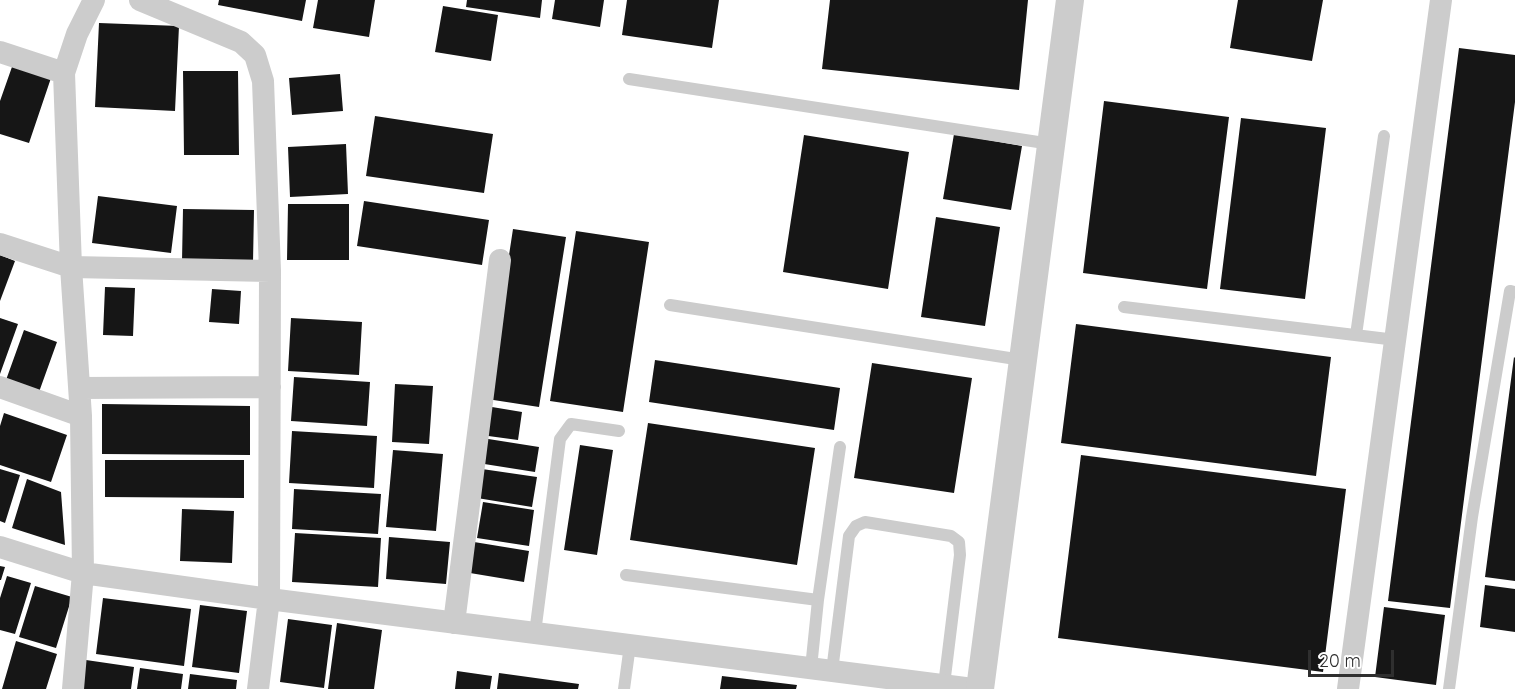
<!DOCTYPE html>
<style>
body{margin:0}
#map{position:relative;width:1515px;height:689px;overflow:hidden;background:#fff;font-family:Quicksand,sans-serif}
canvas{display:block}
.scale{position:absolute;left:1308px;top:650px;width:86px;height:27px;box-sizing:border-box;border:3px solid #2f2f2f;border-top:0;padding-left:8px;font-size:18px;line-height:21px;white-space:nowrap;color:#2f2f2f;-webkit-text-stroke:4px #fff;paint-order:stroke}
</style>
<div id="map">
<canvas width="1515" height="689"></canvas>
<div class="scale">20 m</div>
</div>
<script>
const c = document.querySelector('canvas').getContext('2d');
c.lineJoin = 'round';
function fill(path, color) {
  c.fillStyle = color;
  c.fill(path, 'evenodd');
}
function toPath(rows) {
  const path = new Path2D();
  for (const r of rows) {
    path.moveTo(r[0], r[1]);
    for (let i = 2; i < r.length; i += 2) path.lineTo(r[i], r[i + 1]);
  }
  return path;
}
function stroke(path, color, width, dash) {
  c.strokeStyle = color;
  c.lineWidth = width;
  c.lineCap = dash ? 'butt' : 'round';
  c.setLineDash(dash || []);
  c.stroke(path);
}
fill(toPath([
 [219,0,306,0,302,21,218,5],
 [318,0,375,0,369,37,313,28],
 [467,0,542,0,540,18,466,7],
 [555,0,604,0,600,27,552,19],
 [627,0,719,0,712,48,622,35],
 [830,0,1028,0,1019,90,822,69],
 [1238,0,1323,0,1312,61,1230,48],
 [443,6,498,15,491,61,435,52],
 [99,23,179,26,175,111,95,107],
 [1459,48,1515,55,1515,102,1450,608,1388,601],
 [13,64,51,78,29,143,0,134,0,101],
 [183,71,238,71,239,155,184,155],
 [340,74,343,111,292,115,289,78],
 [1104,101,1229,117,1207,289,1083,273],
 [375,116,493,134,484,193,366,176],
 [1241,118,1326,128,1305,299,1220,289],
 [954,134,1022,146,1011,210,943,199],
 [804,135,909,152,888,289,783,272],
 [346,144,348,194,290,197,288,147],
 [98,196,177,206,171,253,92,243],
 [364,201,489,220,482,265,357,246],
 [288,204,349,204,349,260,287,260],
 [183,209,254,210,253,262,182,261],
 [936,217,1000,227,985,326,921,317],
 [513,229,566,237,539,407,487,399],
 [576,231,649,242,623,412,550,401],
 [0,255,15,261,0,301],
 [105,287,135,288,133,336,103,335],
 [212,289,241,291,239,324,209,322],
 [0,318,18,324,0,374],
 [291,318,362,322,359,375,288,371],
 [1076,324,1331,357,1316,476,1061,443],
 [24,330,57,342,39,392,6,380],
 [1514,357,1515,358,1515,581,1485,577],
 [655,360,840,388,834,430,649,402],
 [872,363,972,378,954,493,854,478],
 [294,377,370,382,367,426,291,421],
 [395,384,433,386,429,444,392,442],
 [102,404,250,406,250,455,102,454],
 [486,406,522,412,518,440,481,435],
 [4,413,67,435,51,482,0,465,0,426],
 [648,423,815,448,797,565,630,540],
 [292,431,377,436,374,488,289,483],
 [482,438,539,447,535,472,478,463],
 [580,445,613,450,597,555,564,550],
 [393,450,443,454,436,531,386,527],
 [1081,455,1346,489,1323,672,1058,638],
 [105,460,244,460,244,498,105,497],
 [0,469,20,475,5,523,0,521],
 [482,469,537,477,532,507,477,498],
 [27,479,61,492,65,545,12,528],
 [294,489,381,494,378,534,292,529],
 [483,502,534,510,529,546,477,538],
 [182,509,234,511,232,563,180,561],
 [295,533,381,538,378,587,292,582],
 [389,537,450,542,446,584,386,579],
 [474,542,529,551,524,582,470,573],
 [0,566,5,567,1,580,0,580],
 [7,576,31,583,15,634,0,630,0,598],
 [1485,585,1515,589,1515,632,1480,627],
 [35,586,72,597,56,648,19,637],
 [103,598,191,609,184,666,96,654],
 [200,605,247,611,239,673,192,667],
 [1384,607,1445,615,1436,685,1375,677],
 [288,619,332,625,324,688,280,682],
 [337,623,382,630,374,689,328,689],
 [16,641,57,654,46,689,2,689],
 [86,660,134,667,131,689,82,689],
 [140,668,183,674,181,689,137,689],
 [457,671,492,676,490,689,455,689],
 [499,673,579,684,578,689,497,689],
 [190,674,237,680,236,689,188,689],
 [722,676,797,685,796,689,720,689]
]), '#161616');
stroke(toPath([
 [629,79,1051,144],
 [670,305,1022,360],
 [1124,307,1396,340],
 [1356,335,1384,136],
 [626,575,818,600,811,668],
 [818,600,840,447],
 [535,633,560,439,571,424,619,431],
 [832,671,849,536,856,526,865,522,951,536,959,542,960,555,944,685],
 [624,689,630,645],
 [1449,689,1472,517,1510,291,1515,292]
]), '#ccc', 12);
stroke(toPath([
 [140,0,241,42,255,55,263,81,270,271,269,599,258,689],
 [0,52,64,73],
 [0,244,71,267,270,271],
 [0,387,81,416],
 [80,388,270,387],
 [0,547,83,573,269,599,973,689],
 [454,623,500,260],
 [73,689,83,573,81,416,71,267,64,73,77,34,94,0],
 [1348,689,1441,0]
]), '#ccc', 22);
stroke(toPath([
 [980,689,1070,0]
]), '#ccc', 28);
</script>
